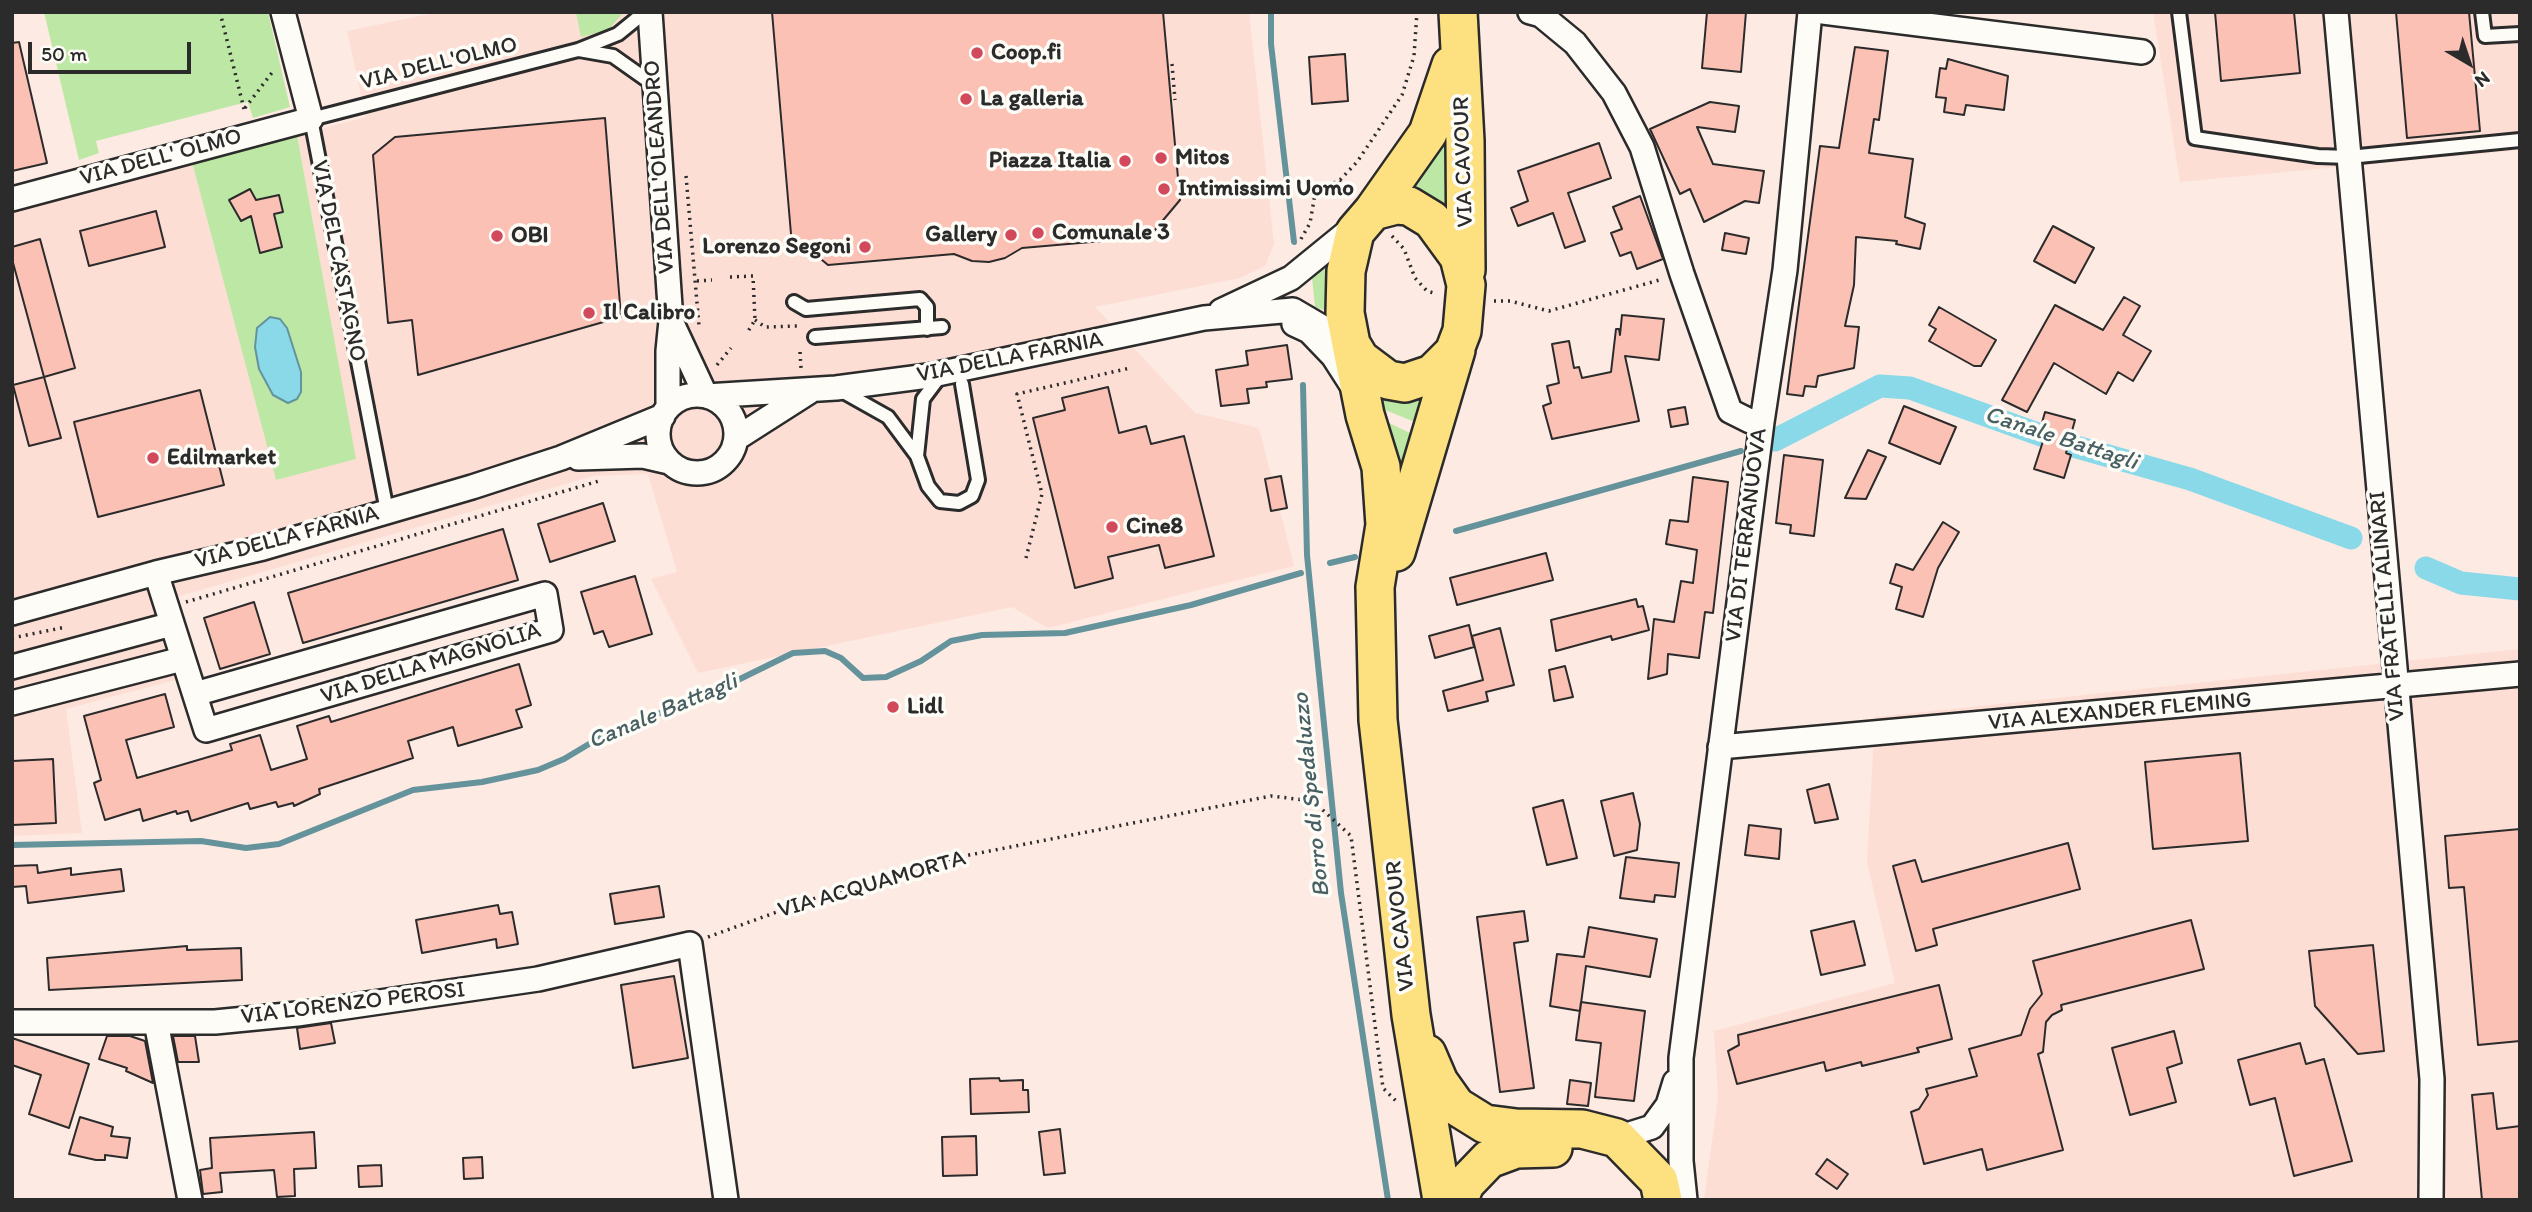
<!DOCTYPE html>
<style>
body{margin:0}
#map{position:relative;width:2532px;height:1212px;overflow:hidden;background:#fdeae3;font-family:Itim,sans-serif}
canvas{display:block}
.frame{position:absolute;inset:0;border:14px solid #2b2b2b;pointer-events:none}
.north{position:absolute;left:2434px;top:28px;width:70px;height:70px;-webkit-text-stroke:5px #fdfcf7;paint-order:stroke;rotate:141deg;font-size:19px;font-weight:700;line-height:28px;text-align:center;color:#2b2b2b}
.north::after{content:'';display:block;margin:auto;width:24px;height:32px;background:#2b2b2b;clip-path:polygon(50% 0,100% 100%,50% 72%,0 100%)}
.scale{position:absolute;left:28px;top:42px;width:163px;height:32px;box-sizing:border-box;border:4px solid #2b2b2b;border-top:0;padding-left:9px;font-size:21px;line-height:24px;white-space:nowrap;color:#2b2b2b;-webkit-text-stroke:5px #fdfcf7;paint-order:stroke}
</style>
<div id="map">
<canvas width="2532" height="1212"></canvas>
<div class="frame"></div>
<div class="north">N</div>
<div class="scale">50 m</div>
</div>
<script>
const c = document.querySelector('canvas').getContext('2d');
c.lineJoin = 'round';
function fill(path, color) {
  c.fillStyle = color;
  c.fill(path, 'evenodd');
}
function toPath(rows) {
  const path = new Path2D();
  for (const r of rows) {
    if (r.length === 3) {
      path.moveTo(r[0] + r[2], r[1]);
      path.arc(r[0], r[1], r[2], 0, 2 * Math.PI);
      continue;
    }
    path.moveTo(r[0], r[1]);
    for (let i = 2; i < r.length; i += 2) path.lineTo(r[i], r[i + 1]);
  }
  return path;
}
function stroke(path, color, width, dash) {
  c.strokeStyle = color;
  c.lineWidth = width;
  c.lineCap = dash ? 'butt' : 'round';
  c.setLineDash(dash || []);
  c.stroke(path);
}
function label(font, color, halo, rows, align = 'center') {
  c.font = font + ' Itim,sans-serif';
  c.lineWidth = 7;
  c.setLineDash([]);
  c.textBaseline = 'middle';
  c.strokeStyle = halo;
  c.fillStyle = color;
  for (const [text, x, y, turn = 0] of rows) {
    c.save();
    c.translate(x, y);
    c.rotate((+turn || 0) * Math.PI / 180);
    c.textAlign = isNaN(turn) ? turn : align;
    if (halo) c.strokeText(text, 0, 0);
    c.fillText(text, 0, 0);
    c.restore();
  }
}
fill(toPath([
 [439,12,1249,12,1274,244,1265,266,1240,278,1095,307,1195,413,1259,428,1294,566,1048,628,1012,607,698,673,651,579,677,572,648,474,593,476,156,603,179,679,66,709,82,833,12,836,12,208,192,162,276,480,355,458,297,135,366,117,347,31],
 [2153,12,2520,12,2520,150,2180,182],
 [2520,649,2520,1200,1704,1200,1718,1097,1714,1031,1895,983,1867,862,1875,717]
]), '#fdded5');
fill(toPath([
 [44,12,268,12,290,107,253,118,248,102,243,103,96,141,99,153,79,160],
 [576,12,624,12,608,30,581,37],
 [297,135,356,459,276,480,192,162],
 [1444,138,1450,143,1448,216,1406,194,1432,160],
 [1334,258,1330,312,1315,307,1312,277],
 [1370,379,1426,386,1415,422,1380,408],
 [1383,420,1412,434,1401,469,1396,469]
]), '#bde7a4');
const water = toPath([
 [270,317,280,319,287,328,301,372,301,392,297,399,288,403,273,395,259,369,255,347,257,328,270,317]
]);
fill(water, '#8ad9e8');
stroke(water, '#64939c', 2);
stroke(toPath([
 [1271,12,1271,44,1294,242],
 [1303,385,1307,555,1341,893,1388,1200],
 [1456,531,1741,451],
 [1330,563,1355,557],
 [12,845,201,841,246,848,279,844,413,790,482,782,538,770,564,759,614,729,695,701,793,653,825,651,841,658,863,678,886,677,921,661,951,641,982,635,1065,633,1191,605,1301,573]
]), '#64939c', 6);
stroke(toPath([
 [1775,440,1880,386,1910,388,2066,444,2190,479,2351,538],
 [2426,568,2461,583,2520,589]
]), '#8ad9e8', 23);
const building = toPath([
 [772,12,1163,12,1180,200,1149,237,1022,248,1005,258,989,262,972,261,954,254,828,265,791,234,772,12],
 [1707,12,1746,12,1741,72,1702,68,1707,12],
 [2215,12,2294,12,2300,73,2221,81,2215,12],
 [2396,12,2469,12,2480,131,2407,138,2396,12],
 [19,42,47,163,12,171,12,43,19,42],
 [1855,47,1888,51,1879,120,1874,119,1869,153,1913,159,1905,217,1925,224,1920,249,1896,244,1897,241,1856,237,1854,285,1845,326,1859,327,1854,368,1818,376,1816,387,1805,386,1803,396,1787,394,1820,146,1839,148,1855,47],
 [1345,54,1348,101,1312,104,1309,57,1345,54],
 [1948,59,2008,76,2004,110,1966,105,1964,115,1944,112,1946,98,1936,97,1940,68,1946,69,1948,59],
 [1710,102,1739,106,1735,132,1697,127,1713,164,1764,171,1759,203,1745,201,1704,222,1690,189,1680,194,1650,129,1710,102],
 [605,118,621,317,418,375,412,320,388,323,373,155,395,137,605,118],
 [1599,143,1611,178,1568,193,1585,241,1565,248,1553,213,1518,226,1511,208,1528,201,1518,171,1599,143],
 [250,189,256,200,279,195,283,212,274,214,282,247,260,253,251,216,241,221,229,200,250,189],
 [1640,196,1663,259,1637,269,1631,252,1620,256,1611,233,1622,229,1613,207,1640,196],
 [156,211,165,247,89,266,80,231,156,211],
 [2053,226,2094,248,2075,283,2034,261,2053,226],
 [1725,233,1749,238,1746,254,1722,250,1725,233],
 [40,239,75,368,44,377,12,259,12,247,40,239],
 [2124,297,2140,306,2123,335,2151,351,2133,381,2118,372,2106,394,2054,363,2027,412,2002,400,2055,305,2103,330,2124,297],
 [1939,307,1996,340,1981,366,1974,366,1929,341,1936,329,1929,325,1939,307],
 [1622,315,1664,319,1659,360,1625,356,1639,421,1552,439,1543,406,1551,403,1547,386,1559,383,1552,344,1569,341,1574,368,1579,367,1582,378,1611,372,1616,329,1619,329,1620,335,1622,315],
 [1287,345,1292,379,1266,382,1267,387,1247,389,1249,403,1221,406,1216,370,1248,365,1246,351,1287,345],
 [44,377,61,438,29,446,13,385,44,377],
 [1108,387,1119,433,1146,426,1151,444,1184,436,1214,556,1165,568,1159,545,1108,557,1113,578,1075,588,1033,418,1065,410,1062,398,1108,387],
 [200,390,224,485,98,517,74,422,200,390],
 [1904,406,1956,427,1940,464,1889,443,1904,406],
 [1685,407,1688,424,1671,427,1668,410,1685,407],
 [2045,412,2075,420,2066,453,2071,455,2064,478,2034,469,2046,432,2040,430,2045,412],
 [1868,450,1886,457,1866,499,1845,498,1868,450],
 [1784,455,1823,460,1814,536,1790,533,1791,525,1776,523,1784,455],
 [1281,476,1287,508,1271,511,1265,479,1281,476],
 [1693,477,1728,482,1713,613,1705,612,1699,658,1668,654,1667,674,1648,679,1654,619,1674,622,1681,581,1693,583,1697,550,1666,544,1670,520,1688,522,1693,477],
 [603,503,615,541,550,562,538,524,603,503],
 [1943,522,1959,532,1938,568,1923,617,1896,609,1902,587,1890,583,1896,564,1913,570,1943,522],
 [503,529,518,580,303,643,288,593,503,529],
 [1546,553,1553,580,1457,605,1450,578,1546,553],
 [635,576,652,634,609,647,603,631,594,634,581,592,635,576],
 [1636,599,1638,607,1643,606,1649,630,1612,640,1611,636,1556,651,1551,620,1636,599],
 [254,602,270,654,220,669,204,618,254,602],
 [1469,625,1474,647,1435,658,1429,636,1469,625],
 [1500,628,1514,685,1486,692,1488,701,1448,711,1443,691,1483,680,1472,636,1500,628],
 [519,664,531,705,516,710,522,727,458,746,453,727,408,741,413,758,319,789,320,794,294,806,293,803,278,807,276,802,250,809,248,803,191,821,188,811,177,814,176,811,143,821,140,809,105,820,94,783,101,780,84,716,165,694,174,727,126,740,137,778,232,750,230,744,260,735,271,770,307,759,297,726,329,716,331,722,519,664],
 [1565,666,1573,697,1554,701,1549,670,1565,666],
 [2240,753,2248,841,2153,849,2145,762,2240,753],
 [53,759,56,823,12,825,12,761,53,759],
 [1829,784,1838,819,1815,823,1807,790,1829,784],
 [1633,793,1640,824,1637,850,1614,856,1601,801,1633,793],
 [1563,800,1577,858,1547,865,1533,808,1563,800],
 [1749,825,1781,829,1779,859,1745,855,1749,825],
 [2520,829,2520,1041,2478,1045,2464,887,2449,888,2445,836,2520,829],
 [2068,843,2080,889,1933,929,1937,945,1916,951,1893,866,1915,860,1922,882,2068,843],
 [1626,857,1679,863,1675,897,1655,895,1654,902,1620,898,1626,857],
 [37,865,38,873,71,868,71,875,121,869,124,891,28,903,26,886,12,887,12,866,37,865],
 [659,886,664,917,615,924,610,894,659,886],
 [498,905,500,914,512,912,518,944,497,948,496,939,422,953,416,920,498,905],
 [1524,911,1528,941,1514,943,1534,1088,1500,1092,1477,917,1524,911],
 [2191,920,2204,969,2061,1005,2062,1010,2052,1015,2046,1022,2043,1052,2038,1054,2063,1150,1987,1170,1982,1149,1924,1164,1911,1112,1919,1109,1928,1095,1926,1089,1977,1076,1969,1049,2021,1035,2030,1009,2042,994,2033,961,2191,920],
 [1854,921,1865,965,1821,975,1811,931,1854,921],
 [1589,927,1657,939,1650,977,1586,966,1580,1011,1550,1006,1557,954,1584,957,1589,927],
 [2373,945,2384,1051,2358,1054,2315,1006,2309,951,2373,945],
 [187,946,187,950,241,948,242,980,49,990,47,958,187,946],
 [674,976,688,1058,633,1068,621,985,674,976],
 [1939,985,1952,1039,1917,1048,1919,1052,1862,1066,1861,1062,1826,1071,1824,1062,1737,1084,1728,1051,1739,1045,1738,1035,1939,985],
 [1581,1002,1645,1011,1634,1101,1595,1097,1601,1043,1576,1040,1581,1002],
 [331,1023,335,1043,300,1049,297,1028,331,1023],
 [2174,1031,2182,1063,2167,1068,2176,1102,2130,1115,2112,1048,2174,1031],
 [107,1036,130,1036,145,1041,153,1083,126,1071,127,1068,99,1059,107,1036],
 [173,1036,195,1036,199,1062,178,1062,173,1036],
 [12,1038,89,1064,69,1128,29,1114,41,1075,12,1065,12,1038],
 [2300,1043,2306,1064,2324,1059,2352,1161,2294,1176,2275,1098,2250,1105,2238,1060,2300,1043],
 [999,1078,1000,1081,1023,1080,1023,1090,1028,1090,1029,1112,971,1114,970,1079,999,1078],
 [1570,1080,1591,1083,1588,1106,1567,1104,1570,1080],
 [2493,1093,2497,1129,2520,1126,2520,1200,2482,1200,2472,1095,2493,1093],
 [80,1117,113,1127,111,1136,130,1138,127,1158,105,1155,105,1160,96,1160,69,1154,80,1117],
 [1060,1129,1065,1173,1044,1175,1039,1132,1060,1129],
 [314,1132,316,1168,294,1169,295,1196,277,1197,274,1170,220,1173,222,1192,203,1194,200,1170,212,1168,210,1138,314,1132],
 [976,1136,977,1175,943,1176,942,1137,976,1136],
 [482,1157,483,1178,464,1179,463,1158,482,1157],
 [1827,1159,1848,1174,1837,1189,1816,1174,1827,1159],
 [381,1165,382,1186,359,1187,358,1166,381,1165]
]);
fill(building, '#fcc1b5');
stroke(building, '#2b2b2b', 2);
const service = toPath([
 [2179,12,2195,138,2318,156,2349,157,2520,140],
 [2482,12,2485,36,2520,34],
 [579,50,613,56,654,85],
 [794,302,806,309,920,299,927,307,927,329],
 [815,337,942,327],
 [840,390,888,417,917,456,928,486,940,501,959,503,972,496,978,480,962,384],
 [917,456,923,399,941,375],
 [387,511,311,119,578,50,618,34,645,12]
]);
const minor = toPath([
 [650,12,671,321,668,351,668,408],
 [1530,12,1541,15,1575,43,1614,93,1642,147,1682,274,1730,411,1750,421,1762,422],
 [1823,12,2142,52],
 [2336,12,2432,1079,2431,1200],
 [12,199,311,119,283,12],
 [1221,311,1291,278,1356,225],
 [671,321,706,396,836,388,928,376,1204,318,1293,310,1351,344],
 [1294,324,1309,331,1333,356,1351,384],
 [697,434,39],
 [737,438,809,392],
 [578,458,643,456,669,462],
 [156,573,206,730,551,630,545,594,195,694],
 [12,613,156,573,263,548,472,487,561,458,663,416],
 [12,667,172,624],
 [12,703,182,659],
 [1720,747,2520,674],
 [12,1022,215,1022,297,1014,538,979,690,944,726,1200],
 [156,1022,190,1200],
 [1617,1138,1652,1127,1668,1105,1675,1082],
 [1685,1200,1681,1161,1681,1058,1762,422,1785,270,1810,12]
]);
const primary = toPath([
 [1458,12,1465,141,1466,270],
 [1396,205,1409,206,1432,220,1459,257,1466,285,1462,331,1454,352,1432,374,1405,383,1388,380,1360,359,1351,344,1345,313,1346,271,1355,232,1373,211,1396,205],
 [1373,211,1428,133,1451,65],
 [1351,344,1365,415,1381,467,1385,525,1375,587,1378,720,1411,1015,1442,1200],
 [1396,552,1456,350],
 [1427,1054,1439,1082,1456,1106,1485,1124,1516,1128,1582,1129,1617,1138,1659,1181,1663,1200],
 [1459,1200,1465,1184,1489,1159,1516,1149,1553,1148]
]);
stroke(service, '#2b2b2b', 18);
stroke(minor, '#2b2b2b', 28);
stroke(primary, '#2b2b2b', 42);
stroke(toPath([
 [220,12,244,109],
 [1172,64,1175,100],
 [245,108,274,70],
 [686,176,699,326],
 [1339,181,1351,196],
 [1392,236,1404,249,1415,278,1427,291,1437,294],
 [1301,239,1310,223,1315,194,1325,186,1339,181,1357,162,1402,95,1414,56,1417,12],
 [730,277,753,276,755,320,747,333],
 [697,281,712,280],
 [1494,301,1510,301,1549,311,1663,279],
 [755,320,765,327,797,326],
 [800,352,801,368],
 [717,365,731,348],
 [1026,558,1042,494,1017,394,1130,368],
 [186,602,599,481],
 [12,638,66,627],
 [708,937,821,896,954,858,1271,796,1313,801,1351,836,1383,1088,1396,1101]
]), '#2b2b2b', 3.5, [2, 5]);
stroke(service, '#fdfcf7', 12);
stroke(minor, '#fdfcf7', 23);
stroke(primary, '#fde080', 37);
for (const [x, y, r, color] of [
 [977,53,7,"#d1495b"],
 [966,99,7,"#d1495b"],
 [1161,158,7,"#d1495b"],
 [1125,161,7,"#d1495b"],
 [1164,189,7,"#d1495b"],
 [1038,233,7,"#d1495b"],
 [1011,235,7,"#d1495b"],
 [497,236,7,"#d1495b"],
 [865,247,7,"#d1495b"],
 [589,313,7,"#d1495b"],
 [153,458,7,"#d1495b"],
 [1112,527,7,"#d1495b"],
 [893,707,7,"#d1495b"]
]) {
  const dot = new Path2D();
  dot.arc(x, y, r, 0, 2 * Math.PI);
  c.fillStyle = color;
  c.fill(dot);
  stroke(dot, '#fdfcf7', 2.5);
}
label('bold 23px', '#2b2b2b', '#fdfcf7', [
 ["Coop.fi",991,53],
 ["La galleria",980,99],
 ["Mitos",1175,158],
 ["Piazza Italia",1111,161,"right"],
 ["Intimissimi Uomo",1178,189],
 ["Comunale 3",1052,233],
 ["Gallery",997,235,"right"],
 ["OBI",511,236],
 ["Lorenzo Segoni",851,247,"right"],
 ["Il Calibro",603,313],
 ["Edilmarket",167,458],
 ["Cine8",1126,527],
 ["Lidl",907,707]
], 'left');
label('23px', '#2b2b2b', '#fdfcf7', [
 ["VIA DELL'OLMO",439,64,-14],
 ["VIA DELL' OLMO",161,158,-15],
 ["VIA CAVOUR",1464,162,-92],
 ["VIA DELL'OLEANDRO",660,167,-94],
 ["VIA DEL CASTAGNO",338,261,79],
 ["VIA DELLA FARNIA",1010,358,-11],
 ["VIA DI TERRANUOVA",1747,535,-83],
 ["VIA DELLA FARNIA",287,538,-15],
 ["VIA FRATELLI ALINARI",2388,606,-95],
 ["VIA DELLA MAGNOLIA",431,664,-17],
 ["VIA ALEXANDER FLEMING",2120,712,-5],
 ["VIA ACQUAMORTA",872,885,-16],
 ["VIA CAVOUR",1401,926,-96],
 ["VIA LORENZO PEROSI",353,1004,-7]
]);
label('italic 24px', '#485f64', '#fdfcf7', [
 ["Canale Battagli",2061,439,18],
 ["Canale Battagli",663,712,-23],
 ["Borro di Spedaluzzo",1312,795,-96]
]);
</script>
